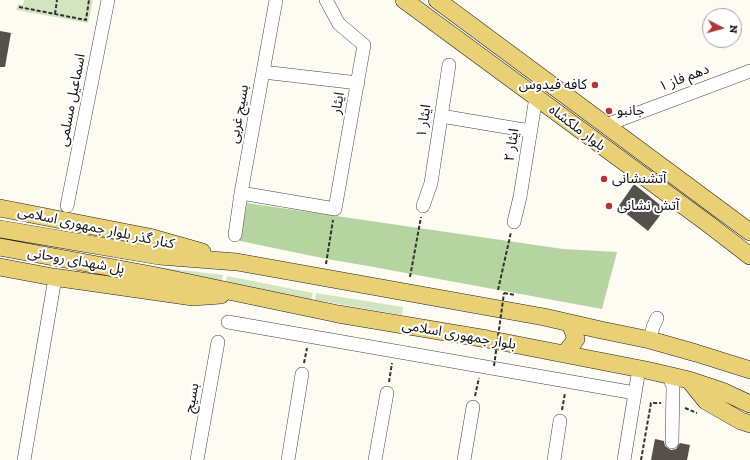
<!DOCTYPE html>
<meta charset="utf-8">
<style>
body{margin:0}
#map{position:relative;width:750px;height:460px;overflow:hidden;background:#fefbf2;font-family:"Zilla Slab",serif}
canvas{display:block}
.north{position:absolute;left:702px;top:8px;width:40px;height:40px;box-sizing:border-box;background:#fff;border:1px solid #9f9f9f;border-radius:50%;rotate:96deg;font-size:11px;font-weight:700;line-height:16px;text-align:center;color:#0f0f0f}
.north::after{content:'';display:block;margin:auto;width:14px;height:18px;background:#b13538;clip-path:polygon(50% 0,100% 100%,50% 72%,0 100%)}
</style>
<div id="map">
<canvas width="750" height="460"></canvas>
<div class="north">N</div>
</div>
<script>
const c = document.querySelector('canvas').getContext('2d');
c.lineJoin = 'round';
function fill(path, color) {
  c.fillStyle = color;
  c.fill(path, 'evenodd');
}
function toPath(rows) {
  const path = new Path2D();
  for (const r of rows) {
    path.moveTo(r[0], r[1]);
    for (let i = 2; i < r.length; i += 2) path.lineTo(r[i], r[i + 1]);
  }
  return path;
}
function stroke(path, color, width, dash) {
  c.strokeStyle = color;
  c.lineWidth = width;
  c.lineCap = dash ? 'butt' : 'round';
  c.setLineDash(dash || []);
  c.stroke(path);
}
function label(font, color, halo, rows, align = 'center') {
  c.font = font + ' "Zilla Slab","Noto Sans Arabic",serif';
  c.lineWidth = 4;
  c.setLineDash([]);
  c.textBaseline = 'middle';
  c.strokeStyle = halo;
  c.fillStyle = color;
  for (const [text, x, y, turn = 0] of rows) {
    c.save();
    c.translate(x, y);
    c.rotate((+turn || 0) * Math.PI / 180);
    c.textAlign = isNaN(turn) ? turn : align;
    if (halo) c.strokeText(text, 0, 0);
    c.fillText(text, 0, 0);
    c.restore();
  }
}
fill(toPath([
 [24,0,93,0,88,23,16,10,18,4,23,5],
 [157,267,223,275,221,283,156,270],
 [227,276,313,293,311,300,226,283],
 [316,293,403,307,402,315,315,300]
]), '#d2e5be');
fill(toPath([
 [247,203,563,249,617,252,602,309,368,266,327,259,240,241]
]), '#b6d49f');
fill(toPath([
 [0,31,11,33,5,67,0,67],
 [634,184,665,209,648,231,618,207],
 [655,439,664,441,665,446,671,450,676,449,680,443,690,445,687,460,651,460]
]), '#56504c');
const minor = toPath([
 [263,72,358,83],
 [441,116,530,131],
 [606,125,750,71],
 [241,193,335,209,364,45,339,24,326,0],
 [67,206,108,0],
 [423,206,431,183,449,65],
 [514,222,520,197,536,97],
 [235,235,241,193,276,0],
 [228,322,635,393],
 [650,340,653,327,657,318],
 [668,375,673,386,672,442],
 [24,460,54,284],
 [197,460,218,342],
 [288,460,302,374],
 [375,460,387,393],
 [464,460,473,407],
 [554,460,560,421],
 [624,460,639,369]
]);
const major = toPath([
 [404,0,707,223,750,256],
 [437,0,750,232],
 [0,208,149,237,202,252],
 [0,229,159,256,237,262,544,317,601,330,650,340,696,353,750,370],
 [0,247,152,275,338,314,487,339,646,370,689,380,722,391,750,404],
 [0,267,53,277,193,297,221,295],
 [565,354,576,339,570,323],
 [689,380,706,401,741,421,750,424]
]);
stroke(minor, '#424242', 14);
stroke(major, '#202020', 18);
stroke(toPath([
 [19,7,86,20,89,0],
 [55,14,57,0],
 [326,264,333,220],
 [410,277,421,217],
 [498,290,511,232],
 [504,293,515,295],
 [304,363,307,348],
 [389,382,392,363],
 [475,396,479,378],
 [685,408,697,413],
 [562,410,565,393],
 [641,460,651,403,661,403]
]), '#313131', 2, [4, 2]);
stroke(minor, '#fff', 13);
stroke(major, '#ead075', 17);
stroke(toPath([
 [494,366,504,293]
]), '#313131', 2, [4, 2]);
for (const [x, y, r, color] of [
 [595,85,4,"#b13538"],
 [609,111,4,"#b13538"],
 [604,179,4,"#b13538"],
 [609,206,4,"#b13538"]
]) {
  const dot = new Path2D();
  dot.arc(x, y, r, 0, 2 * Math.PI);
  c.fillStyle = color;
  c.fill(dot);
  stroke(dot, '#fff', 1.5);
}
label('14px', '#0f0f0f', '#fff', [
 ["دهم فاز ۱",684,78,-21],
 ["اسماعیل مسلمی",72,100,-79],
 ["ایثار",338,103,-80],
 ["بسیج غربی",239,114,-80],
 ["ایثار ۱",424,121,-81],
 ["بلوار ملکشاه",577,128,37],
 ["ایثار ۲",512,145,-81],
 ["کنار گذر بلوار جمهوری اسلامی",96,228,12],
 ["پل شهدای روحانی",76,261,10],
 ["بلوار جمهوری اسلامی",459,335,10],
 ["بسیج",192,398,-80]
]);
label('14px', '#0f0f0f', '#fff', [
 ["كافه فيدوس",587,85,"right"],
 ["جانبو",617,111],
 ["آتشنشانی",612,179],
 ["آتش نشانی",617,206]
], 'left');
</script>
